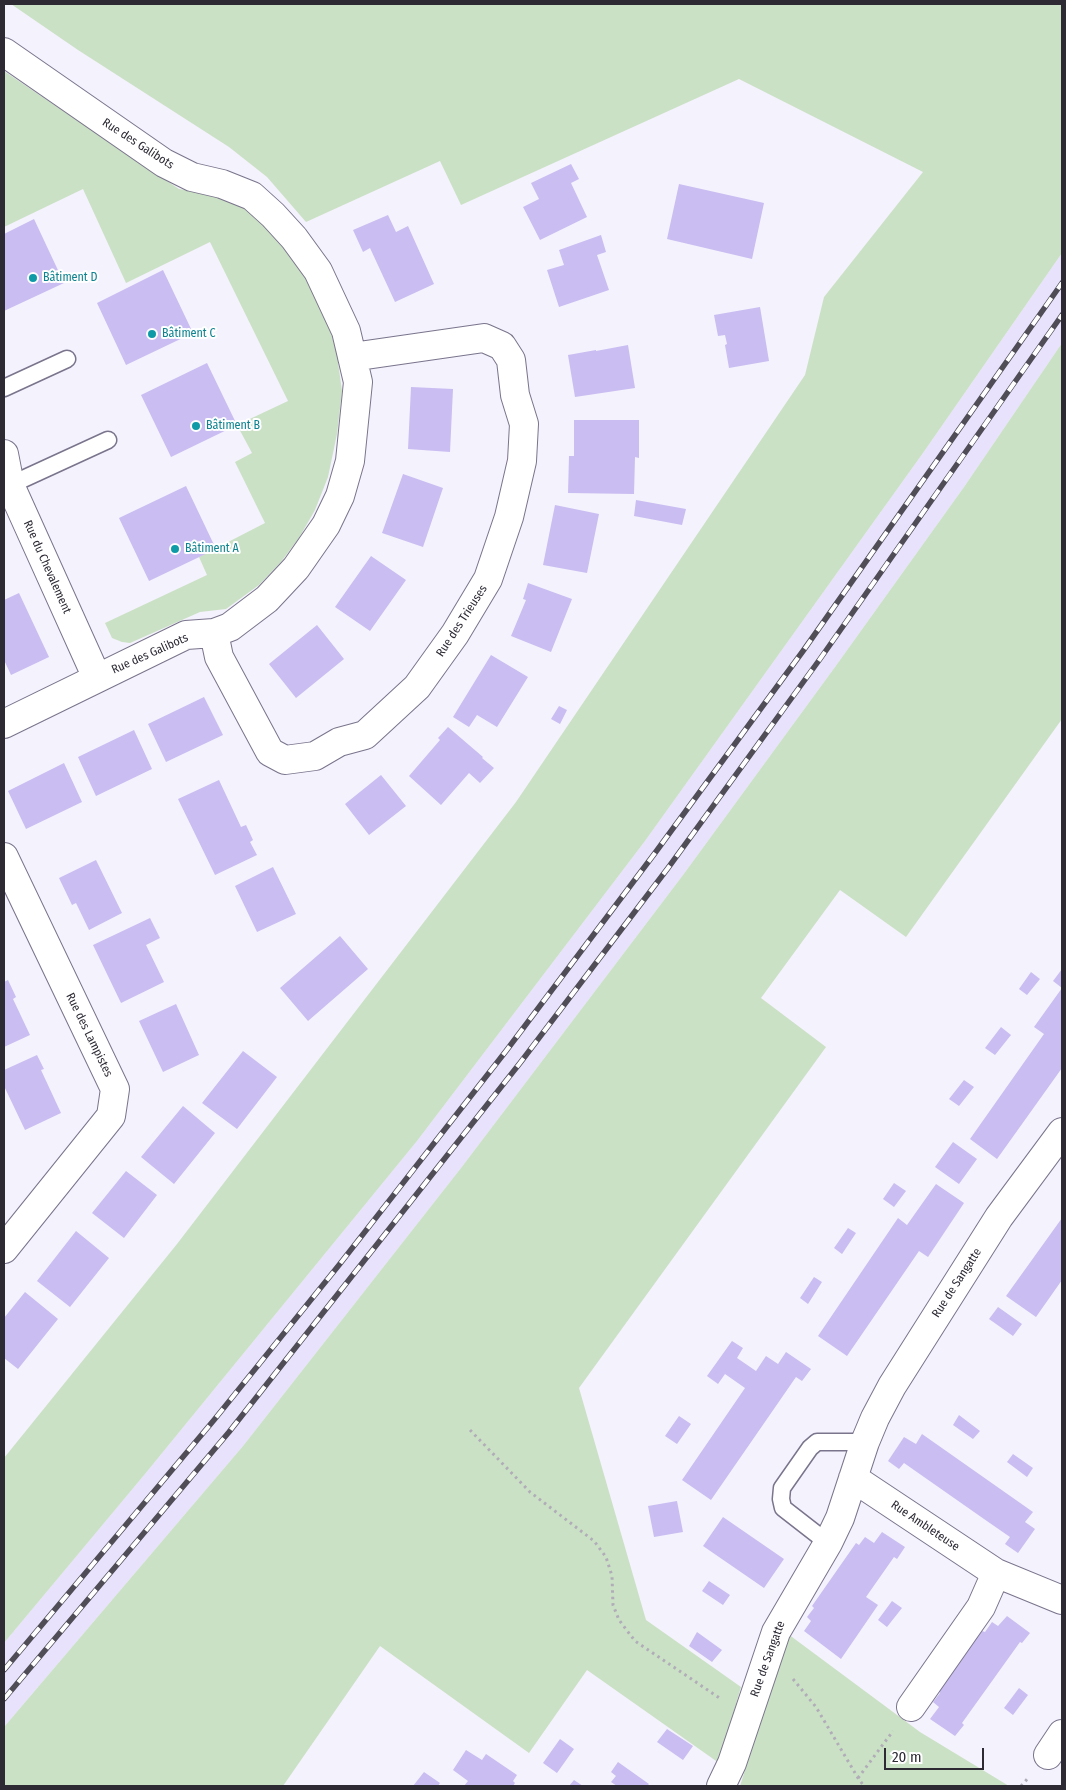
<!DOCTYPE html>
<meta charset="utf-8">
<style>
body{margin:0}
#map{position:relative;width:1066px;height:1790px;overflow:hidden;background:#f4f2fd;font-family:"Fira Sans Condensed",sans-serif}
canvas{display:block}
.frame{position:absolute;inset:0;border:5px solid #2d2a34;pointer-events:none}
.scale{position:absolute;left:884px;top:1748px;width:100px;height:22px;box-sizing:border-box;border:2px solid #2d2a34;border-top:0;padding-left:6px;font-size:15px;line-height:18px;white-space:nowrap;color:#2d2a34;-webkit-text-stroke:4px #fff;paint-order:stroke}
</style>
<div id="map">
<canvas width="1066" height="1790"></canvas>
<div class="frame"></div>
<div class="scale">20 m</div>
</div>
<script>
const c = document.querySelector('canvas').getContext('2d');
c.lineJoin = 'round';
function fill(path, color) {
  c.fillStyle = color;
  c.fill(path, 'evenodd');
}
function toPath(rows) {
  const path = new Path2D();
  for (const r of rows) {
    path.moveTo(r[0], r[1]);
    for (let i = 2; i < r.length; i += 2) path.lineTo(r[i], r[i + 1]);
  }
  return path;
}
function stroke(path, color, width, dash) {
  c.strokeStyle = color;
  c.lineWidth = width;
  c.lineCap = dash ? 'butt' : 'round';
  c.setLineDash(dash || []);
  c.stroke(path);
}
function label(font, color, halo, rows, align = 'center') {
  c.font = font + ' "Fira Sans Condensed",sans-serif';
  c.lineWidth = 4;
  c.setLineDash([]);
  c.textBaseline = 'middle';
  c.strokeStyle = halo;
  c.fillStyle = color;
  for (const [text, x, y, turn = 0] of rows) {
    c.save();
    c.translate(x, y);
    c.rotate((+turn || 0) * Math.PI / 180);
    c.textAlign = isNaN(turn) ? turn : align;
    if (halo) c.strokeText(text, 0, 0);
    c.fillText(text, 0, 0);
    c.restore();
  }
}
fill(toPath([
 [1062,253,1062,343,964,487,835,667,683,875,461,1168,243,1446,4,1727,4,1643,145,1474,417,1141,645,841,923,453]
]), '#e8e2fd');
fill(toPath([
 [11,4,1062,4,1062,253,923,453,645,841,417,1141,145,1474,4,1643,4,1458,177,1244,516,802,805,375,824,297,923,172,739,79,461,205,440,161,306,222,267,177,229,147,78,50],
 [4,71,179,189,227,197,240,203,271,230,311,283,326,314,337,355,342,391,337,434,328,477,315,510,299,538,281,562,259,585,226,609,200,612,130,643,122,642,112,638,105,623,207,575,199,557,265,523,235,462,252,453,237,425,288,401,210,242,126,283,83,189,4,227],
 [1062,343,1062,719,906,937,840,890,761,998,826,1047,579,1388,646,1620,741,1687,719,1763,587,1670,529,1753,380,1646,283,1786,4,1786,4,1727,243,1446,461,1168,683,875,835,667,964,487],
 [788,1634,920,1732,1009,1786,740,1786]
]), '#cbe1c5');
fill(toPath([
 [571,164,579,179,571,183,587,217,540,240,523,207,539,199,531,183],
 [679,184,764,203,752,259,667,239],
 [388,215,396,232,408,226,434,284,395,302,370,248,363,252,353,230],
 [34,219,64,283,4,311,4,234],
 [601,235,606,252,597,255,609,290,559,307,547,270,564,265,559,250],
 [163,270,193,333,126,365,97,303],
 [760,307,769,361,729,368,725,345,727,344,725,335,718,336,714,315],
 [628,345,635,388,575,397,568,355,596,350,596,351],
 [207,363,237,425,171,457,141,395],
 [411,387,453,389,450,452,408,449],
 [574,420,639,420,639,458,635,457,634,494,568,493,569,456,574,456],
 [403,474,443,488,423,547,382,533],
 [186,486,216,549,149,581,119,518],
 [636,500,686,509,682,525,634,516],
 [555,505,599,514,587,573,543,565],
 [371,556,406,580,370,631,335,607],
 [528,583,572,599,551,652,511,636,526,600,523,599],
 [19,593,49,657,11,675,4,660,4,600],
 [317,625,344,659,296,698,269,664],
 [491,655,528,677,497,727,477,715,469,727,453,717],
 [204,697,223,735,166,762,148,724],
 [559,706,567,710,560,724,551,719],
 [448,727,483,757,482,758,494,768,480,783,469,773,441,805,409,776,440,740,438,738],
 [134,730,152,769,96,796,78,757],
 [64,763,82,802,26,829,8,791],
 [381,775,406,806,369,835,345,804],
 [219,780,241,827,246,825,253,840,250,842,257,855,215,875,178,799],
 [96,860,122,913,89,930,76,903,72,905,59,878],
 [273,867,296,914,257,932,235,886],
 [150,918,160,938,146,945,164,982,121,1003,93,945],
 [340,936,368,969,308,1021,280,988],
 [1062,969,1062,988,1053,981],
 [1031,972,1040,979,1027,995,1019,989],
 [8,980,16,997,13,999,30,1035,4,1047,4,982],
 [1062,988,1062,1068,997,1159,970,1139,1044,1034,1034,1027],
 [176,1004,199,1055,163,1072,139,1021],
 [1001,1027,1011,1035,995,1055,985,1048],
 [243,1051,277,1077,237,1129,202,1103],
 [37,1055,44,1069,41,1070,61,1113,25,1130,4,1086,4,1070],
 [964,1080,974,1087,959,1106,949,1099],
 [183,1106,215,1133,174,1184,141,1157],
 [953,1142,977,1159,959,1184,935,1167],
 [126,1171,157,1195,124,1238,92,1213],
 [894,1183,906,1191,894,1207,883,1199],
 [936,1184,964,1203,928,1257,919,1251,847,1356,818,1336,898,1218,907,1225],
 [1062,1218,1062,1280,1036,1317,1006,1296],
 [848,1228,856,1233,842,1254,834,1248],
 [76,1231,109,1258,70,1307,37,1281],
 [814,1277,822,1282,808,1304,800,1298],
 [25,1292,58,1319,18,1369,4,1358,4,1318],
 [998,1307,1022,1324,1013,1336,989,1319],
 [732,1341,743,1348,737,1358,756,1371,766,1356,778,1364,786,1352,811,1369,802,1381,796,1377,711,1500,682,1480,745,1388,725,1374,718,1384,707,1376],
 [959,1415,980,1431,973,1439,953,1425],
 [679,1416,691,1424,677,1444,665,1436],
 [922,1434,1033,1512,1025,1522,1035,1529,1018,1553,1005,1544,1010,1537,984,1519,904,1463,899,1469,888,1461,904,1437,916,1444],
 [1013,1454,1033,1468,1027,1477,1007,1462],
 [677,1501,683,1532,654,1537,648,1506],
 [723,1517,784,1559,764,1588,703,1546],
 [882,1532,905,1547,897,1559,894,1557,866,1597,878,1605,841,1659,804,1631,811,1621,807,1617,814,1608,812,1606,856,1543,859,1545,865,1537,874,1543],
 [709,1581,730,1595,723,1605,702,1591],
 [892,1601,902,1608,887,1627,878,1620],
 [1007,1616,1030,1633,1022,1643,1020,1642,962,1723,964,1725,955,1736,930,1719,939,1707,933,1702,940,1693,938,1690,982,1631,985,1632,992,1622,998,1626],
 [697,1632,722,1650,712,1662,689,1646],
 [1019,1688,1028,1695,1013,1715,1004,1708],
 [667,1729,693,1746,683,1760,657,1742],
 [560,1739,574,1749,557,1773,543,1763],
 [466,1750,482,1760,486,1754,517,1775,513,1781,515,1783,513,1786,464,1786,468,1781,453,1770],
 [618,1762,649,1784,647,1786,617,1786,611,1782,616,1776,611,1772],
 [424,1772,440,1783,438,1786,413,1786],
 [574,1780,583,1786,569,1786]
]), '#cabdf1');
const lane = toPath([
 [4,388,67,359],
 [10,485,108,440],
 [828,1543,783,1508,781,1499,782,1488,810,1448,817,1442,865,1442]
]);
const street = toPath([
 [4,52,164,163,192,177,222,184,252,196,273,215,294,238,318,271,346,331,358,382,350,461,340,496,326,525,296,568,267,599,230,627,214,633,186,635,4,724],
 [4,454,10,485,97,678],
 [214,633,219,657,270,752,285,760,315,756,339,742,365,735,417,687,455,634,488,579,509,517,522,461,524,424,515,395,511,360,502,346,484,338,352,357],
 [4,857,115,1089,111,1116,4,1249],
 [853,1478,996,1573,1062,1600],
 [911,1707,981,1607,996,1573],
 [1048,1755,1062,1734],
 [721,1786,732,1763,776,1632,828,1543,840,1518,865,1442,875,1418,892,1386,999,1217,1062,1132]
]);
stroke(lane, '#7a748c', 19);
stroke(street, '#7a748c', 30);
stroke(toPath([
 [470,1430,530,1492,594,1541,606,1557,612,1576,613,1605,619,1620,635,1641,721,1699],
 [793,1679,816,1707,858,1778,864,1786],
 [858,1778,893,1731],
 [1021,1786,1029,1777]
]), '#b0adb8', 3, [2.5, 4]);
stroke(lane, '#fff', 16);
stroke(street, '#fff', 28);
const rail = toPath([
 [4,1670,214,1420,339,1265,506,1051,655,853,803,651,1062,283],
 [4,1699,229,1432,520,1063,668,868,820,659,1062,315]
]);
stroke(rail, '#504d57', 5.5);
stroke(rail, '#fff', 4, [11]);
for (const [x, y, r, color] of [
 [33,278,5,"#0f9aa8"],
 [152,334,5,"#0f9aa8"],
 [196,426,5,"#0f9aa8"],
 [175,549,5,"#0f9aa8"]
]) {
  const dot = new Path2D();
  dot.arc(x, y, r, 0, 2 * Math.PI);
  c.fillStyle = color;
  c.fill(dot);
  stroke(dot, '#fff', 2);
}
label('12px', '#2d2a34', '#fff', [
 ["Rue des Galibots",138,144,33],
 ["Rue du Chevalement",47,567,66],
 ["Rue des Trieuses",462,621,-57],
 ["Rue des Galibots",150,654,-24],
 ["Rue des Lampistes",89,1035,64],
 ["Rue de Sangatte",957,1283,-57],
 ["Rue Ambleteuse",925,1526,34],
 ["Rue de Sangatte",768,1659,-70]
]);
label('12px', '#0d838f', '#fff', [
 ["Bâtiment D",43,278],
 ["Bâtiment C",162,334],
 ["Bâtiment B",206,426],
 ["Bâtiment A",185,549]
], 'left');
</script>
